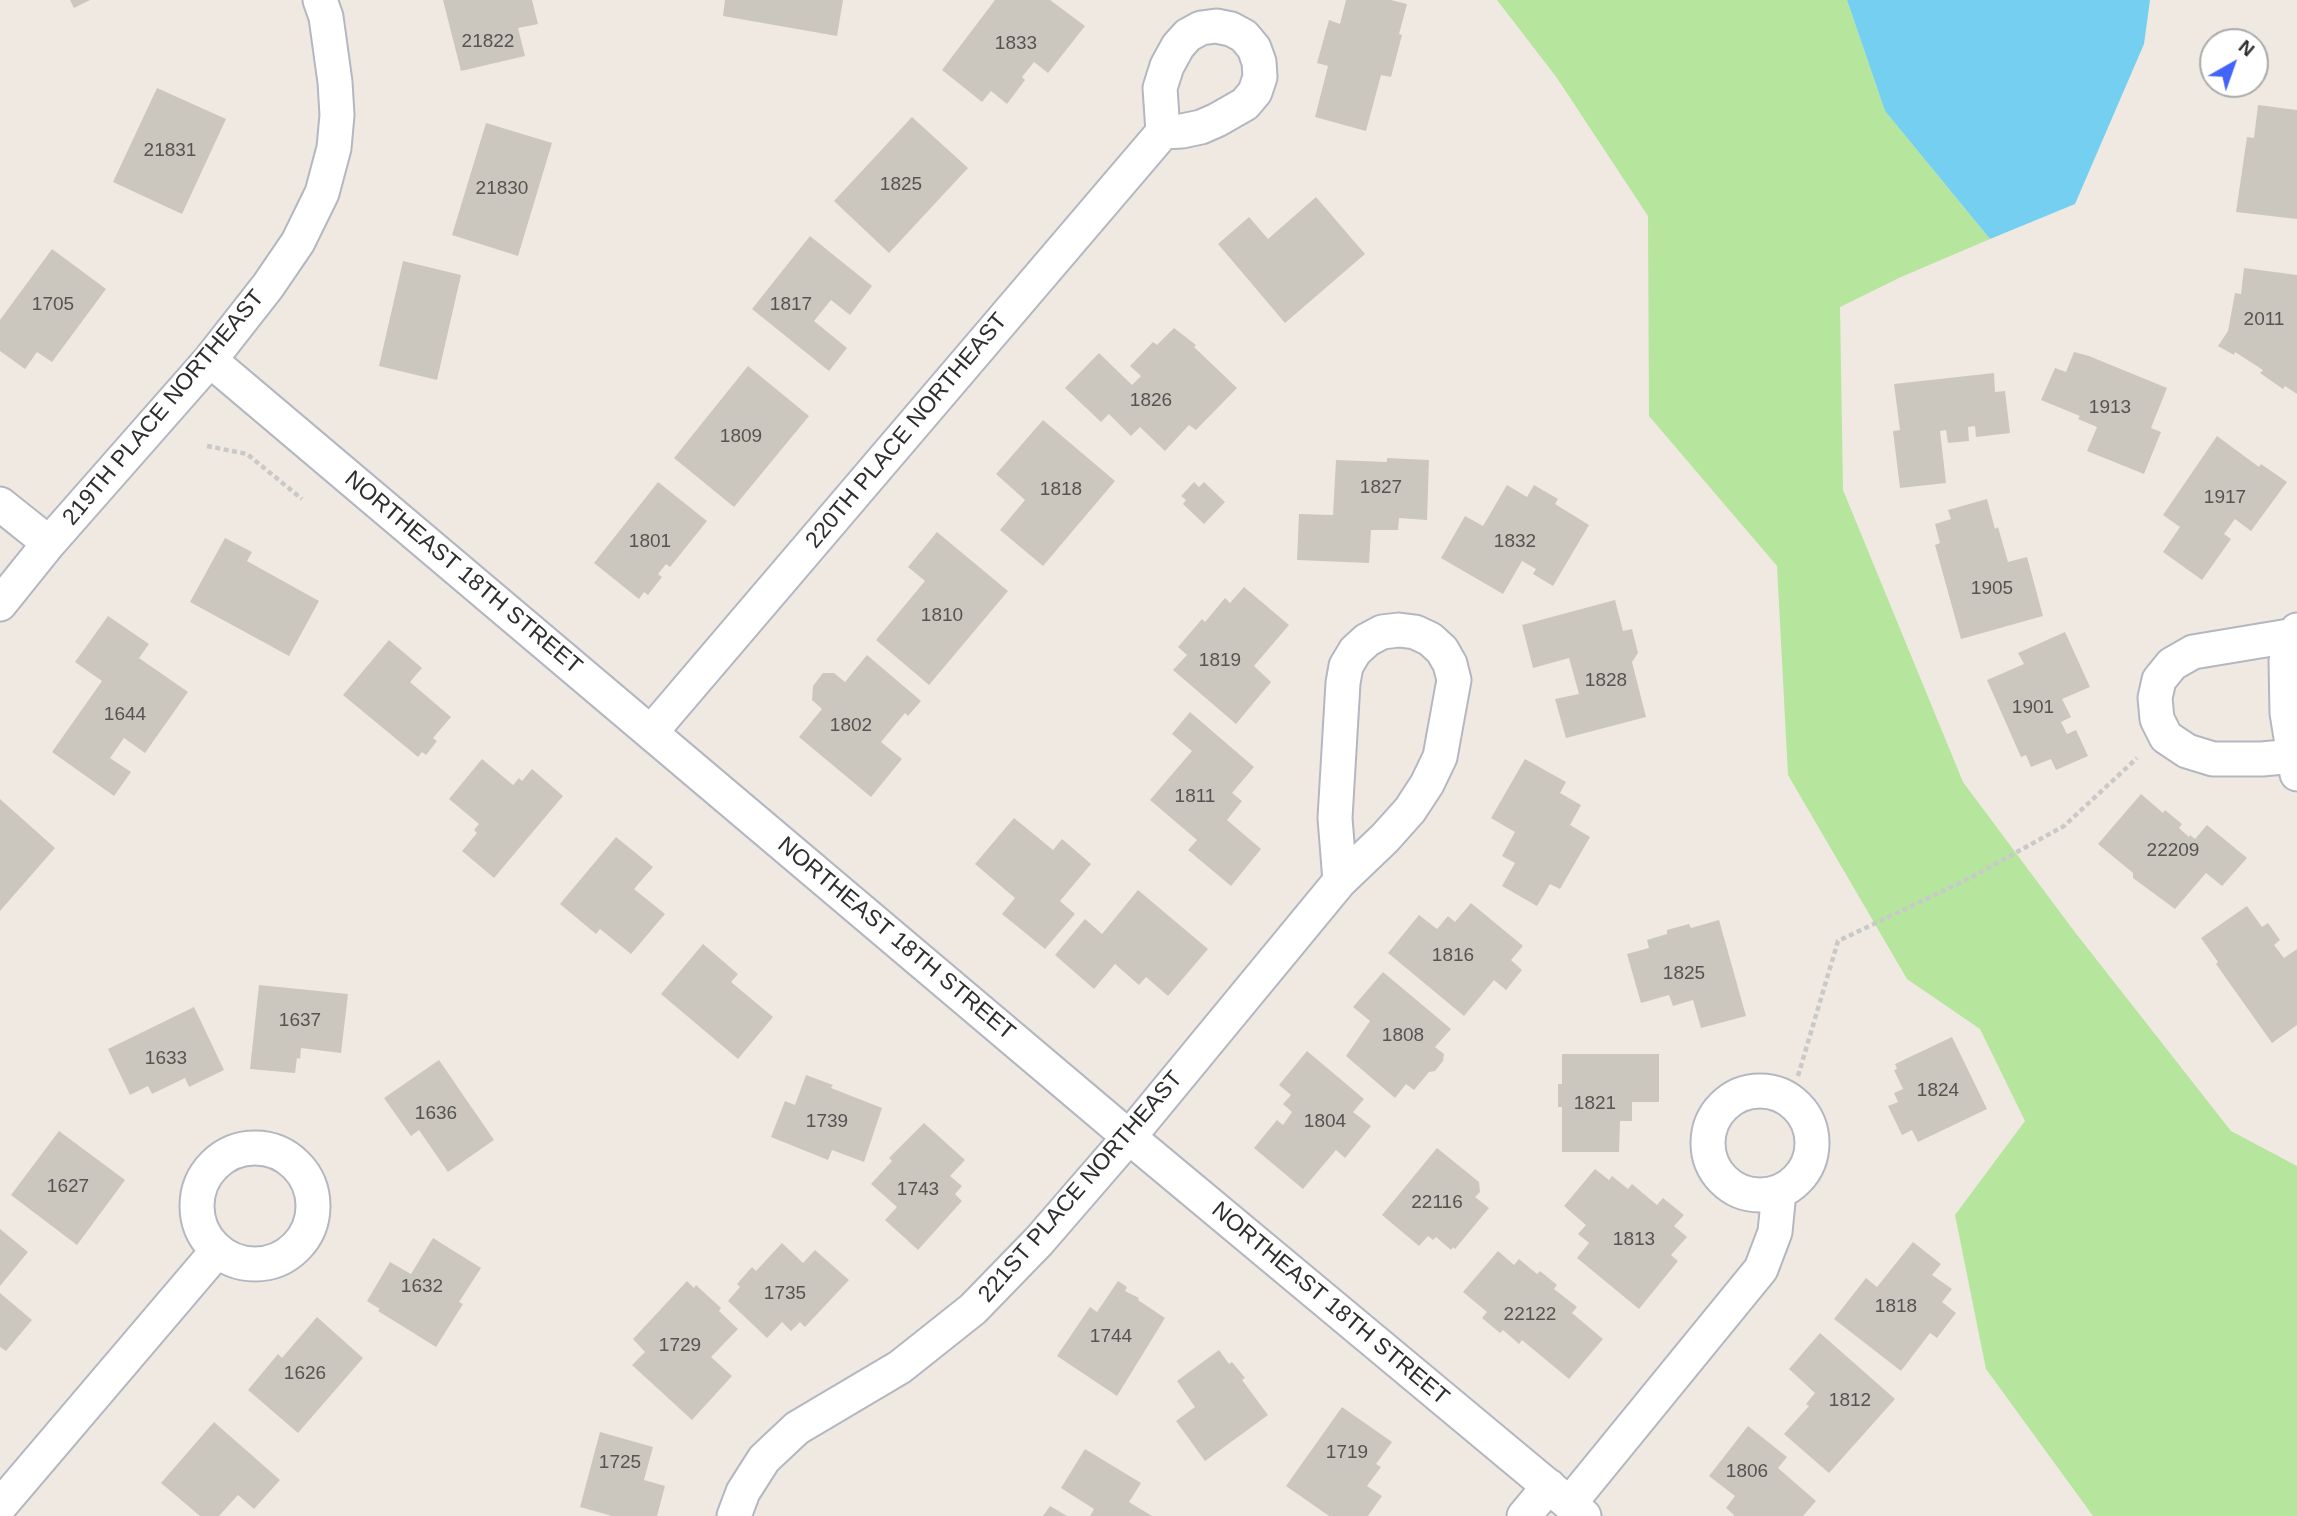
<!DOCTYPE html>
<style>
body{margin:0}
#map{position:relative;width:2297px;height:1516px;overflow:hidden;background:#efe9e1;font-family:Arial,sans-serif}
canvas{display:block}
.north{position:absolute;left:2199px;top:28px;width:70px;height:70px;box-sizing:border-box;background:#fff;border:2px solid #ababab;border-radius:50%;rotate:40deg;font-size:19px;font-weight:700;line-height:28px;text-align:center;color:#2e2e2e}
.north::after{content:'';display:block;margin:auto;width:24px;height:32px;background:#4264fb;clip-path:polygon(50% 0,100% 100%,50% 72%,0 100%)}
</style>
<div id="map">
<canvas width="2297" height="1516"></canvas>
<div class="north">N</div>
</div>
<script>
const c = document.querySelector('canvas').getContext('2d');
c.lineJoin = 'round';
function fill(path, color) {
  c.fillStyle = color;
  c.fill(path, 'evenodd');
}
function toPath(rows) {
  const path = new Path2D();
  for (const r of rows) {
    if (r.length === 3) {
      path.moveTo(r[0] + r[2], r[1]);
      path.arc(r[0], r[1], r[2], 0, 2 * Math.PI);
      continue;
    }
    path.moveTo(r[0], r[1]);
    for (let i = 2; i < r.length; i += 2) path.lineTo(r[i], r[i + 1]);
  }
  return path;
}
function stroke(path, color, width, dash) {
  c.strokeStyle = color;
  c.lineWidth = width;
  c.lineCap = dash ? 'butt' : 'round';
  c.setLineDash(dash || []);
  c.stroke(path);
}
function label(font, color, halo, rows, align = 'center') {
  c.font = font + ' Arial,sans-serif';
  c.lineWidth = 6;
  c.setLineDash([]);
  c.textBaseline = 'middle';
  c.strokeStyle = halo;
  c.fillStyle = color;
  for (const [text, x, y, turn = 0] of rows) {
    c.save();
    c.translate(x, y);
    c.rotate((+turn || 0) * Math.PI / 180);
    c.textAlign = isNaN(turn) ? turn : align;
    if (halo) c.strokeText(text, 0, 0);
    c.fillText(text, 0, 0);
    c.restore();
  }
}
fill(toPath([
 [1497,0,1847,0,1885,111,1990,239,1901,277,1840,307,1843,490,1963,782,2074,931,2231,1131,2297,1166,2297,1516,2093,1516,1986,1369,1955,1215,2025,1121,1980,1029,1907,979,1788,775,1777,566,1649,416,1648,216,1557,78]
]), '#b6e59e');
fill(toPath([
 [1847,0,2150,0,2144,44,2075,204,1990,239,1885,111]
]), '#75cff0');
fill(toPath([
 [70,0,90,0,74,8],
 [443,0,532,0,538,24,518,28,525,56,461,71],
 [725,0,843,0,837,36,723,16],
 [995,0,1050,0,1085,26,1048,73,1034,62,1022,77,1025,80,1007,104,991,91,982,102,942,70],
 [1346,0,1391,0,1407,4,1399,34,1402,35,1391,77,1381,75,1366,131,1315,117,1328,66,1317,63,1329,20,1340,24],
 [157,88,226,119,182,214,113,182],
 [2258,105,2297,110,2297,219,2236,212,2247,137,2254,138],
 [912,117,968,168,889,253,834,201],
 [486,123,552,143,518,256,452,235],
 [1316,197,1365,254,1285,323,1218,244,1249,217,1268,239],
 [810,236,872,286,850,315,831,300,814,321,847,348,829,371,752,309],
 [52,249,106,289,52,362,37,352,25,369,0,351,0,320],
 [403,261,461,275,437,380,379,366],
 [2244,268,2297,275,2297,394,2285,386,2283,389,2260,373,2263,370,2235,352,2234,355,2218,346,2228,331,2235,293,2241,294],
 [1174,328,1196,345,1194,347,1237,388,1196,430,1189,425,1165,451,1140,427,1131,436,1109,414,1101,422,1065,388,1099,353,1132,385,1141,376,1130,366,1153,342,1157,345],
 [2074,352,2089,356,2167,388,2151,428,2161,432,2144,474,2087,451,2097,427,2078,419,2080,416,2041,400,2055,368,2066,372],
 [748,366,809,416,734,507,674,458],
 [1994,373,1995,392,2005,391,2010,433,1976,437,1975,426,1968,427,1969,441,1948,443,1946,430,1940,431,1946,483,1900,488,1893,431,1900,430,1894,384],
 [1043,420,1115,481,1043,566,1000,530,1025,500,996,474],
 [2217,436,2259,467,2261,464,2287,482,2251,531,2235,519,2224,534,2231,539,2202,580,2163,552,2180,527,2163,515],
 [1387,458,1429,460,1427,520,1399,518,1398,530,1371,530,1369,563,1297,560,1299,514,1333,515,1336,460,1387,462],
 [658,482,707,521,670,567,666,564,658,574,662,577,648,595,644,592,639,599,594,563],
 [1194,482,1199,487,1204,482,1225,502,1204,524,1183,504,1186,500,1181,496],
 [1507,485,1527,497,1534,485,1558,499,1555,504,1589,525,1553,586,1533,574,1536,569,1522,561,1503,594,1441,558,1465,516,1483,526],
 [1987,499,1995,529,1998,527,2008,562,2027,557,2043,616,1961,639,1935,545,1940,543,1935,524,1951,519,1948,510],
 [937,532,1008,591,929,685,876,640,925,581,908,567],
 [225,538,252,552,247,561,319,601,289,656,190,602],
 [1244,587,1289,625,1254,666,1271,682,1236,724,1173,670,1187,655,1178,647,1202,619,1205,622,1225,598,1230,603],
 [1615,600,1623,631,1632,629,1638,653,1632,662,1646,717,1566,738,1555,699,1579,694,1569,658,1533,668,1522,625],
 [108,616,149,644,139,658,188,692,145,753,124,738,110,758,131,772,114,796,52,752,102,681,75,662],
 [2065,632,2090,687,2062,699,2071,717,2061,722,2067,734,2076,730,2088,756,2056,770,2051,759,2031,767,2026,755,2021,757,1987,680,2024,664,2018,653],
 [389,640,422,668,410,682,451,717,433,738,437,741,426,755,422,752,418,757,343,695],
 [867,655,921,701,908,716,905,713,881,742,902,759,871,797,799,737,822,709,812,700,813,686,823,673,834,673,845,682],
 [1190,712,1254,767,1232,793,1242,801,1227,820,1261,849,1231,886,1188,850,1197,840,1150,800,1192,751,1172,734],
 [482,759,513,785,519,778,522,781,532,769,563,796,494,878,462,851,477,833,474,830,479,824,449,799],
 [1525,759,1566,782,1560,793,1581,805,1570,825,1590,837,1560,889,1550,884,1537,906,1502,886,1515,863,1502,856,1515,832,1491,818],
 [2141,794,2163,813,2165,810,2182,824,2179,828,2189,837,2190,835,2195,839,2207,825,2247,858,2222,886,2206,873,2175,909,2133,878,2133,873,2098,844],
 [0,799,55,848,0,911],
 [1014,818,1053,850,1062,839,1091,864,1060,901,1075,914,1045,949,1002,914,1015,898,975,864],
 [616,837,653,867,634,889,665,914,631,954,600,929,596,934,560,904],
 [1138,890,1208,949,1168,996,1146,977,1139,985,1115,964,1094,989,1055,955,1085,919,1102,934],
 [1471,903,1523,946,1511,960,1522,970,1506,990,1494,980,1464,1016,1388,953,1419,915,1437,929,1448,916,1455,922],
 [2247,906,2262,927,2268,923,2280,940,2274,945,2284,958,2297,949,2297,1025,2272,1043,2216,964,2218,962,2201,938],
 [1719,920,1746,1016,1701,1028,1693,1000,1673,1006,1669,995,1641,1003,1627,954,1649,948,1647,940,1667,934,1667,930,1689,924,1691,928],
 [703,944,738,974,731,982,773,1017,738,1059,661,994],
 [1383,972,1451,1029,1435,1047,1444,1054,1443,1061,1435,1071,1429,1072,1414,1090,1406,1084,1395,1098,1346,1056,1370,1021,1353,1007],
 [259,985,348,994,341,1053,301,1048,300,1059,297,1058,295,1073,250,1069],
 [194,1007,224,1070,189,1087,185,1078,152,1094,148,1086,130,1095,108,1049],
 [1952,1037,1987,1109,1918,1142,1912,1130,1902,1135,1888,1106,1898,1102,1894,1093,1903,1089,1894,1070,1897,1069,1895,1064],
 [1307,1051,1364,1099,1353,1112,1371,1126,1345,1158,1336,1150,1303,1189,1254,1148,1277,1120,1283,1125,1292,1112,1283,1104,1291,1095,1279,1085],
 [1562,1054,1659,1054,1659,1102,1632,1102,1632,1121,1620,1121,1619,1152,1562,1152,1562,1107,1558,1107,1558,1084,1562,1084],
 [439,1060,494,1140,448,1172,419,1130,411,1136,384,1098],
 [806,1075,833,1085,831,1088,882,1108,864,1162,832,1150,828,1160,771,1137,785,1101,795,1105],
 [924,1123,965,1160,950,1176,962,1186,955,1194,962,1201,918,1250,885,1220,897,1207,871,1184,892,1161,889,1158],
 [59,1131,125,1180,77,1245,11,1195],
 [1437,1148,1479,1182,1480,1192,1475,1197,1489,1208,1455,1249,1453,1247,1451,1250,1436,1237,1433,1240,1428,1236,1419,1246,1382,1215],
 [1595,1169,1609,1180,1612,1176,1628,1189,1632,1184,1657,1205,1663,1198,1684,1215,1674,1226,1687,1237,1671,1255,1678,1261,1639,1309,1577,1258,1589,1243,1578,1234,1586,1225,1564,1206],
 [0,1229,28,1252,0,1286],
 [433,1238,481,1268,459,1302,463,1304,436,1347,378,1311,380,1309,367,1301,390,1262,411,1274],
 [1913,1242,1941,1264,1932,1275,1952,1289,1942,1302,1956,1313,1937,1338,1930,1333,1901,1371,1834,1319,1866,1278,1877,1287],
 [782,1243,803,1263,815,1250,849,1280,805,1327,800,1322,791,1331,782,1322,767,1338,728,1301,740,1287,737,1284,752,1267,756,1271],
 [1498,1251,1514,1265,1519,1259,1537,1274,1540,1271,1557,1285,1554,1289,1577,1307,1572,1313,1603,1339,1569,1379,1522,1340,1519,1344,1503,1330,1500,1333,1482,1318,1487,1312,1463,1292],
 [687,1281,694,1288,696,1285,721,1308,719,1311,738,1329,711,1357,732,1376,692,1420,632,1365,645,1352,633,1339],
 [1118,1281,1127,1287,1125,1291,1139,1298,1138,1300,1165,1318,1117,1396,1057,1356,1090,1307,1097,1312],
 [0,1293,32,1320,6,1351,0,1347],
 [317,1317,363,1358,298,1433,248,1390,278,1354,282,1358],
 [1820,1333,1895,1399,1829,1473,1784,1434,1809,1406,1806,1404,1815,1393,1789,1369],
 [1219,1350,1229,1364,1232,1362,1245,1378,1242,1380,1268,1415,1205,1461,1176,1421,1195,1407,1177,1381],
 [1342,1407,1392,1442,1376,1464,1381,1467,1367,1486,1382,1496,1368,1516,1329,1516,1286,1486],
 [214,1422,280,1480,254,1509,238,1495,219,1516,200,1516,161,1483],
 [1748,1426,1787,1457,1778,1468,1816,1501,1803,1516,1733,1516,1734,1515,1726,1508,1735,1496,1709,1476],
 [600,1432,653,1447,644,1480,665,1486,657,1516,612,1516,580,1507],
 [1085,1449,1141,1483,1129,1502,1152,1516,1090,1516,1094,1509,1061,1488],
 [1050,1506,1067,1516,1043,1516]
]), '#cbc7bf');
const street = toPath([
 [210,360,1129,1137,1584,1516],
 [0,504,49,543],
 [0,604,49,543,210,360,268,286,298,242,322,193,334,148,337,115,335,82,326,17,320,0],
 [2297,630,2286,661,2287,713,2297,774],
 [652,731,1163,132,1182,131,1201,127,1217,120,1245,104,1255,92,1260,77,1259,62,1254,48,1244,36,1231,29,1216,26,1201,28,1188,35,1178,46,1167,66,1160,88,1163,132],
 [2294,756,2262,759,2213,759,2187,751,2166,737,2157,719,2155,698,2159,680,2172,664,2193,652,2295,635],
 [1760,1143,52],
 [255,1206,58],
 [1570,1503,1761,1269,1775,1232,1779,1192],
 [0,1506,217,1251],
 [734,1516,743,1492,764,1459,797,1428,900,1367,973,1309,1039,1241,1129,1137,1340,881,1385,838,1410,810,1427,784,1440,757,1454,680,1450,664,1442,650,1430,639,1415,632,1399,630,1382,632,1367,640,1355,651,1346,666,1343,683,1335,818,1340,881],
 [1524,1516,1549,1486]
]);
stroke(street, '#b4b7c1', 37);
stroke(toPath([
 [207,446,247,454,302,499],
 [1798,1076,1838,941,1968,879,2064,826,2137,758]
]), '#c9c9c9', 4.5, [5, 3.5]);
stroke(street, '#fff', 33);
label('19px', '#555452', null, [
 ["21822",488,42],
 ["1833",1016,44],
 ["21831",170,151],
 ["1825",901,185],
 ["21830",502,189],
 ["1705",53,305],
 ["1817",791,305],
 ["2011",2264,320],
 ["1826",1151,401],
 ["1913",2110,408],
 ["1809",741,437],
 ["1827",1381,488],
 ["1818",1061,490],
 ["1917",2225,498],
 ["1801",650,542],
 ["1832",1515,542],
 ["1905",1992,589],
 ["1810",942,616],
 ["1819",1220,661],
 ["1828",1606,681],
 ["1901",2033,708],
 ["1644",125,715],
 ["1802",851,726],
 ["1811",1195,797],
 ["22209",2173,851],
 ["1816",1453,956],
 ["1825",1684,974],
 ["1637",300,1021],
 ["1808",1403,1036],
 ["1633",166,1059],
 ["1824",1938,1091],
 ["1821",1595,1104],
 ["1636",436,1114],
 ["1739",827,1122],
 ["1804",1325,1122],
 ["1627",68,1187],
 ["1743",918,1190],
 ["22116",1437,1203],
 ["1813",1634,1240],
 ["1632",422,1287],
 ["1735",785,1294],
 ["1818",1896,1307],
 ["22122",1530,1315],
 ["1744",1111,1337],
 ["1729",680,1346],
 ["1626",305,1374],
 ["1812",1850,1401],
 ["1719",1347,1453],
 ["1725",620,1463],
 ["1806",1747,1472]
]);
label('23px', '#2e2e2e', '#fff', [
 ["219TH PLACE NORTHEAST",164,408,-50],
 ["220TH PLACE NORTHEAST",907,431,-50],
 ["NORTHEAST 18TH STREET",463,573,40],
 ["NORTHEAST 18TH STREET",896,939,40],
 ["221ST PLACE NORTHEAST",1081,1187,-49],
 ["NORTHEAST 18TH STREET",1330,1304,40]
]);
</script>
